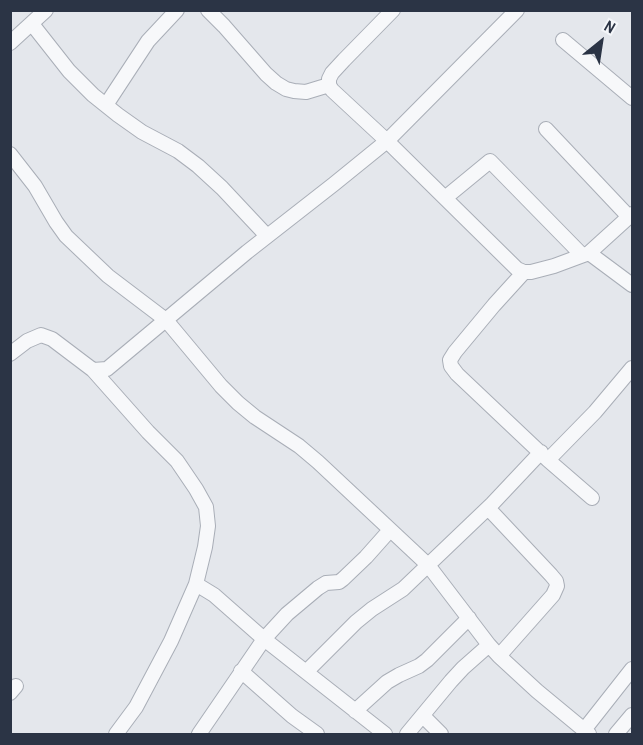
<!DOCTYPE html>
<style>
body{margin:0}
#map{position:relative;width:643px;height:745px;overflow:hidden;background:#e4e7ec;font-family:"Archivo Narrow",sans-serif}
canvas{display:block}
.frame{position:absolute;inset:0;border:12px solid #2b3445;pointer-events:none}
.north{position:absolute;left:571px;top:12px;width:60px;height:60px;-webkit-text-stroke:4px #f4f6f9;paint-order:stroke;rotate:30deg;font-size:16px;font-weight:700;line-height:24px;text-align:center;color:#2b3445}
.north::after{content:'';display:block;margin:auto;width:21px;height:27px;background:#2b3445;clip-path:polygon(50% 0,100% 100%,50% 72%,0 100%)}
</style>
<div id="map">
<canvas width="643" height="745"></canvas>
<div class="frame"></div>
<div class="north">N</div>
</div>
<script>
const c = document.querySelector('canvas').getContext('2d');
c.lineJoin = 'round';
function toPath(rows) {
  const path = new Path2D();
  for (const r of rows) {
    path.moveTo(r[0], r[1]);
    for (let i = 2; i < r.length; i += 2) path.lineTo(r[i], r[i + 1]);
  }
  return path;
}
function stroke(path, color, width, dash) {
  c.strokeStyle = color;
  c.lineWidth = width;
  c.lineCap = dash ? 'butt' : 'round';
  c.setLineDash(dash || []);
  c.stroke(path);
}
const minor = toPath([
 [208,10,224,26,266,74,276,83,286,89,294,91,306,92,329,85],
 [393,10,344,60,332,73,329,79,329,85,332,90,387,141,517,10],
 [32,24,69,71,93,95,118,115,142,132,178,151,198,166,222,188,267,236],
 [563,40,632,98],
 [10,43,46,10],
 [106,105,148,41,177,10],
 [546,129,629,217],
 [10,154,35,186,56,222,66,236,108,276,166,320,221,386,238,403,255,417,299,446,318,462,428,565,489,645,499,656,537,691,589,734],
 [445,198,490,161,582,255],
 [589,253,632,214],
 [524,272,494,305,455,352,450,360,451,366,457,374,548,460,592,498],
 [10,354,27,341,41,335,52,339,93,370,107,369,247,252,334,184,387,141,517,269,524,272,531,272,554,266,589,253,632,285],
 [93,370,148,432,177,461,196,489,206,507,208,526,205,547,196,584,171,641,136,707,116,734],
 [548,460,595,412,632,368],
 [488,508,551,575,556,581,557,586,553,595,499,656],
 [196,584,214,595,264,639,287,614,318,588,326,583,339,582,343,579,366,557,390,530],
 [241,671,292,716,317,734],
 [306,672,356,622,372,609,403,589,492,504,541,452],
 [10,693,16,686],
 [355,711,387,682,399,675,419,666,427,660,469,618],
 [423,716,441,734],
 [584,730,632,669],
 [199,734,264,639,385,734],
 [407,734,451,681,463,668,489,645],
 [616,734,632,715]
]);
stroke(minor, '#a9aeb7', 16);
stroke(minor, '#f7f8fa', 14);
</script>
